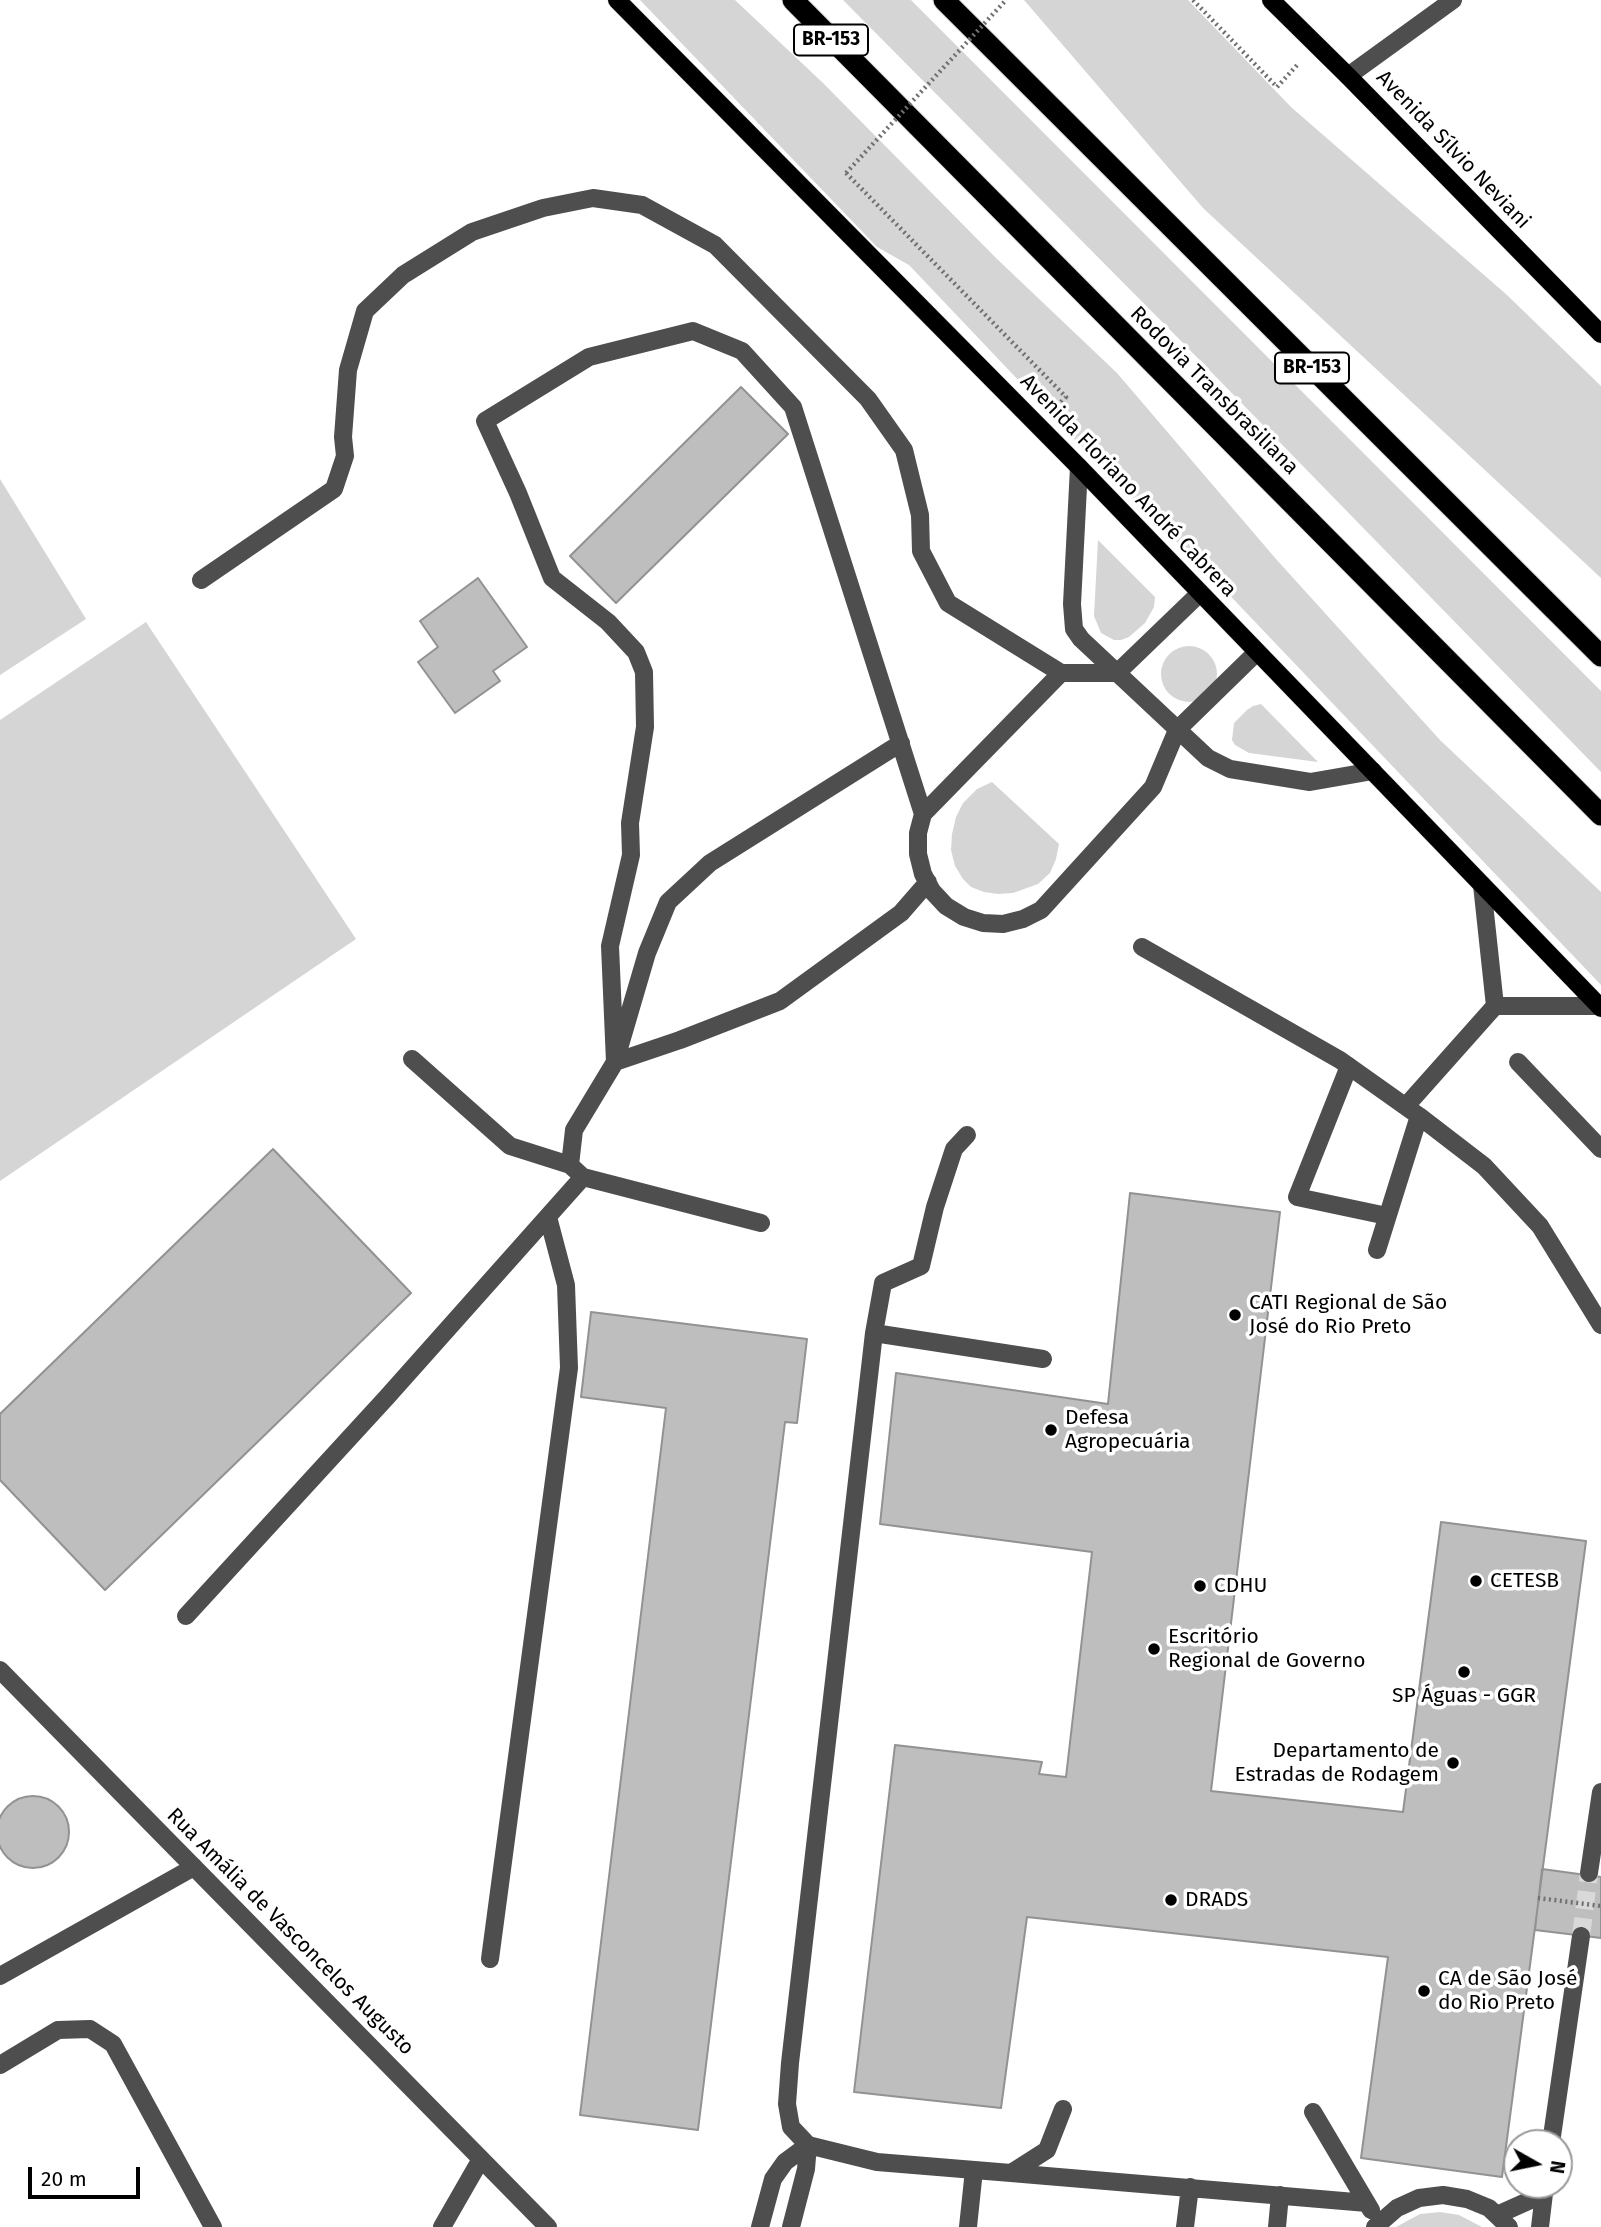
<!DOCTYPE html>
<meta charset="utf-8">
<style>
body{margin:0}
#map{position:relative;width:1601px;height:2227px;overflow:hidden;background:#fff;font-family:"Fira Sans",sans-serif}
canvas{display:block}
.north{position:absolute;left:1503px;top:2129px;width:70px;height:70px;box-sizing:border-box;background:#fff;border:2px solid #999;border-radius:50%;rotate:99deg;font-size:19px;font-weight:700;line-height:28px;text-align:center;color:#000}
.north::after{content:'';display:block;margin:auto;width:24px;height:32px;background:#000;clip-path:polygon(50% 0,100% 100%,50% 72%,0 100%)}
.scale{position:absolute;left:28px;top:2167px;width:112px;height:32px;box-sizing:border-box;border:4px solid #000;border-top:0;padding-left:9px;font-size:21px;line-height:24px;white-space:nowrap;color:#000;-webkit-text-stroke:5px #fff;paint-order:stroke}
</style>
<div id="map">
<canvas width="1601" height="2227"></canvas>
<div class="north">N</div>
<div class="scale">20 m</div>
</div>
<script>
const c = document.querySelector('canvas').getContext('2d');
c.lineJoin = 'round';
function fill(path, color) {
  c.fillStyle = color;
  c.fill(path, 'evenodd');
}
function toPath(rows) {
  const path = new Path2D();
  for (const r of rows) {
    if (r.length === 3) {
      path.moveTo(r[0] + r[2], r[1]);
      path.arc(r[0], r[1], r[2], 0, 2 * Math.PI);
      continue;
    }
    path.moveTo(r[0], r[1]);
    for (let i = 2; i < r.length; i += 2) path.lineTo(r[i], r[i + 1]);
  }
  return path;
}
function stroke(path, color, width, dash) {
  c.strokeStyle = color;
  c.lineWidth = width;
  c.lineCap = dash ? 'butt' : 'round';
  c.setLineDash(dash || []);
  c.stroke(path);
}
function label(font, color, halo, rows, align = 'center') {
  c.font = font + ' "Fira Sans",sans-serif';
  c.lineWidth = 7;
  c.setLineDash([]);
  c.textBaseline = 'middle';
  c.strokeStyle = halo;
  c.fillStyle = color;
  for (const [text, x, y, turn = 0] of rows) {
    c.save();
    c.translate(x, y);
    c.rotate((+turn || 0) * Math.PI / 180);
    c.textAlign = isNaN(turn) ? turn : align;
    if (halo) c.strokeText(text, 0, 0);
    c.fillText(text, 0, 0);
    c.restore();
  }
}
fill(toPath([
 [640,0,735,0,823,83,996,258,1117,373,1276,559,1440,740,1601,892,1601,985,1217,582,1078,443,909,265,877,247],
 [843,0,911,0,1601,691,1601,772,1183,343],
 [1024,0,1188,0,1291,107,1507,295,1601,386,1601,578,1203,208],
 [0,479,86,619,0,675],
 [1098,540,1155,597,1154,607,1145,623,1129,637,1121,640,1114,640,1101,633,1094,616],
 [146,622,356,939,0,1181,0,720],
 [1189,674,28],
 [1261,704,1318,762,1249,753,1235,745,1232,740,1234,723,1247,710,1253,706],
 [992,782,1059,844,1056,859,1050,873,1038,884,1013,893,998,894,984,892,971,887,963,879,955,866,951,850,952,834,956,817,963,803,977,789],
 [1440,2212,1459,2215,1482,2227,1396,2227,1420,2214]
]), '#d5d5d5');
const building = toPath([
 [741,387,788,434,616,603,570,556,741,387],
 [478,578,527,647,493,671,500,681,455,713,418,662,438,647,420,621,478,578],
 [273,1149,411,1293,105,1590,0,1480,0,1414,273,1149],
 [1130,1193,1280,1212,1211,1791,1403,1812,1441,1522,1586,1541,1502,2177,1361,2158,1388,1957,1027,1917,1001,2108,854,2092,895,1745,1042,1762,1039,1774,1066,1777,1092,1552,880,1524,896,1373,1108,1404,1130,1193],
 [591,1312,807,1339,797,1423,785,1422,698,2130,580,2115,666,1408,581,1397,591,1312],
 [33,1832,36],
 [1542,1869,1601,1877,1601,1938,1535,1930,1542,1869]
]);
fill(building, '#bebebe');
stroke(building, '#929292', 2);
stroke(toPath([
 [1581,1936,1589,1873]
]), '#d9d9d9', 18, [18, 9]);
const major = toPath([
 [617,0,1079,467,1601,1008],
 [1271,0,1348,76,1601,334]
]);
const highway = toPath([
 [793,0,1601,815],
 [944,0,1601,656]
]);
stroke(major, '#dbdbdb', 19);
stroke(highway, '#dbdbdb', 23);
stroke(toPath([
 [1193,0,1277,87,1299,63],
 [846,173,1066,397,1056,407],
 [1538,1898,1601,1906]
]), '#707070', 4.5, [2, 3.5]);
stroke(toPath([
 [1348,76,1453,0],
 [1079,467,1072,604,1074,629,1081,639,1208,758,1230,769,1310,782,1373,771],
 [201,580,334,489,345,456,343,437,348,370,365,311,403,275,472,232,543,208,593,198,642,205,715,245,868,399,904,450,920,515,921,551,948,603,1061,673],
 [1200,593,1117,673,1061,673,923,814,918,833,918,854,923,874,932,891,946,906,964,917,983,923,1003,924,1023,919,1041,910,1153,787,1177,730,1257,652],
 [923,814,793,407,742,351,693,331,589,357,485,421,518,493,552,578,608,622,636,652,644,672,645,727,630,823,631,855,610,946,615,1062,680,1040,780,1001,901,913,928,882],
 [1142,947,1340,1060,1419,1116,1484,1166,1540,1226,1601,1325],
 [1495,1006,1599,1006],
 [412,1059,510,1146,570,1165],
 [1518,1062,1601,1149],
 [1349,1066,1297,1197,1387,1216],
 [1406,1106,1495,1006,1482,885],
 [967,1135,954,1149,935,1207,921,1266,883,1283,874,1333,790,2063,787,2104,791,2127,808,2145,877,2162,1011,2173,1047,2150,1063,2109],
 [761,1223,583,1177,570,1165,574,1130,615,1062,647,953,668,902,710,863,901,743],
 [1377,1250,1419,1116],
 [874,1333,1043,1359],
 [186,1616,387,1397,583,1177],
 [0,1670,548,2227],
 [1589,1873,1601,1792],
 [490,1959,569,1368,566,1285,548,1217],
 [0,1976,194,1867],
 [0,2065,58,2030,90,2029,113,2044,213,2227],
 [1313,2112,1371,2210],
 [1551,2143,1581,1936],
 [1011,2173,1367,2203],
 [1497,2215,1544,2194],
 [442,2227,481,2159],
 [760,2227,773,2179,785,2162,808,2145],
 [791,2227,806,2169,808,2145],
 [968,2227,974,2170],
 [1185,2227,1190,2187],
 [1277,2227,1280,2195],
 [1375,2227,1397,2208,1419,2198,1443,2195,1467,2199,1489,2208,1509,2227],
 [1540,2227,1545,2185]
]), '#4e4e4e', 18);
stroke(major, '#000', 18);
stroke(highway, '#000', 21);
stroke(toPath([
 [846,173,1006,0]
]), '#707070', 4.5, [2, 3.5]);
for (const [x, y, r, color] of [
 [1235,1315,7,"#000"],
 [1051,1430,7,"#000"],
 [1476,1581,7,"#000"],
 [1200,1586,7,"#000"],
 [1154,1649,7,"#000"],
 [1464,1672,7,"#000"],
 [1453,1763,7,"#000"],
 [1171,1900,7,"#000"],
 [1424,1991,7,"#000"]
]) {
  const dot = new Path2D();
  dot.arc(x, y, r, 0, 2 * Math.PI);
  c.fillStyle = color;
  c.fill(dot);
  stroke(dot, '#fff', 2.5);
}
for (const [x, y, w] of [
 [831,40,74],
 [1312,368,74]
]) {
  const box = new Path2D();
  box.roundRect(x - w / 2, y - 15.5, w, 31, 5);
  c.fillStyle = '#fff';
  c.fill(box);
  stroke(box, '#000', 2);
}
label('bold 19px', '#000', null, [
 ["BR-153",831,40],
 ["BR-153",1312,368]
]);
label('21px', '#000', '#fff', [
 ["Avenida Sílvio Neviani",1453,150,46],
 ["Rodovia Transbrasiliana",1214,391,45],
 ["Avenida Floriano André Cabrera",1128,486,46],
 ["Rua Amália de Vasconcelos Augusto",290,1932,45]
]);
label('21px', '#000', '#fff', [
 ["CATI Regional de São",1249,1303],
 ["José do Rio Preto",1249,1327],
 ["Defesa",1065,1418],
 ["Agropecuária",1065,1442],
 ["CETESB",1490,1581],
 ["CDHU",1214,1586],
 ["Escritório",1168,1637],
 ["Regional de Governo",1168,1661],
 ["SP Águas - GGR",1464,1696,"center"],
 ["Departamento de",1439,1751,"right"],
 ["Estradas de Rodagem",1439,1775,"right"],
 ["DRADS",1185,1900],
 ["CA de São José",1438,1979],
 ["do Rio Preto",1438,2003]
], 'left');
</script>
